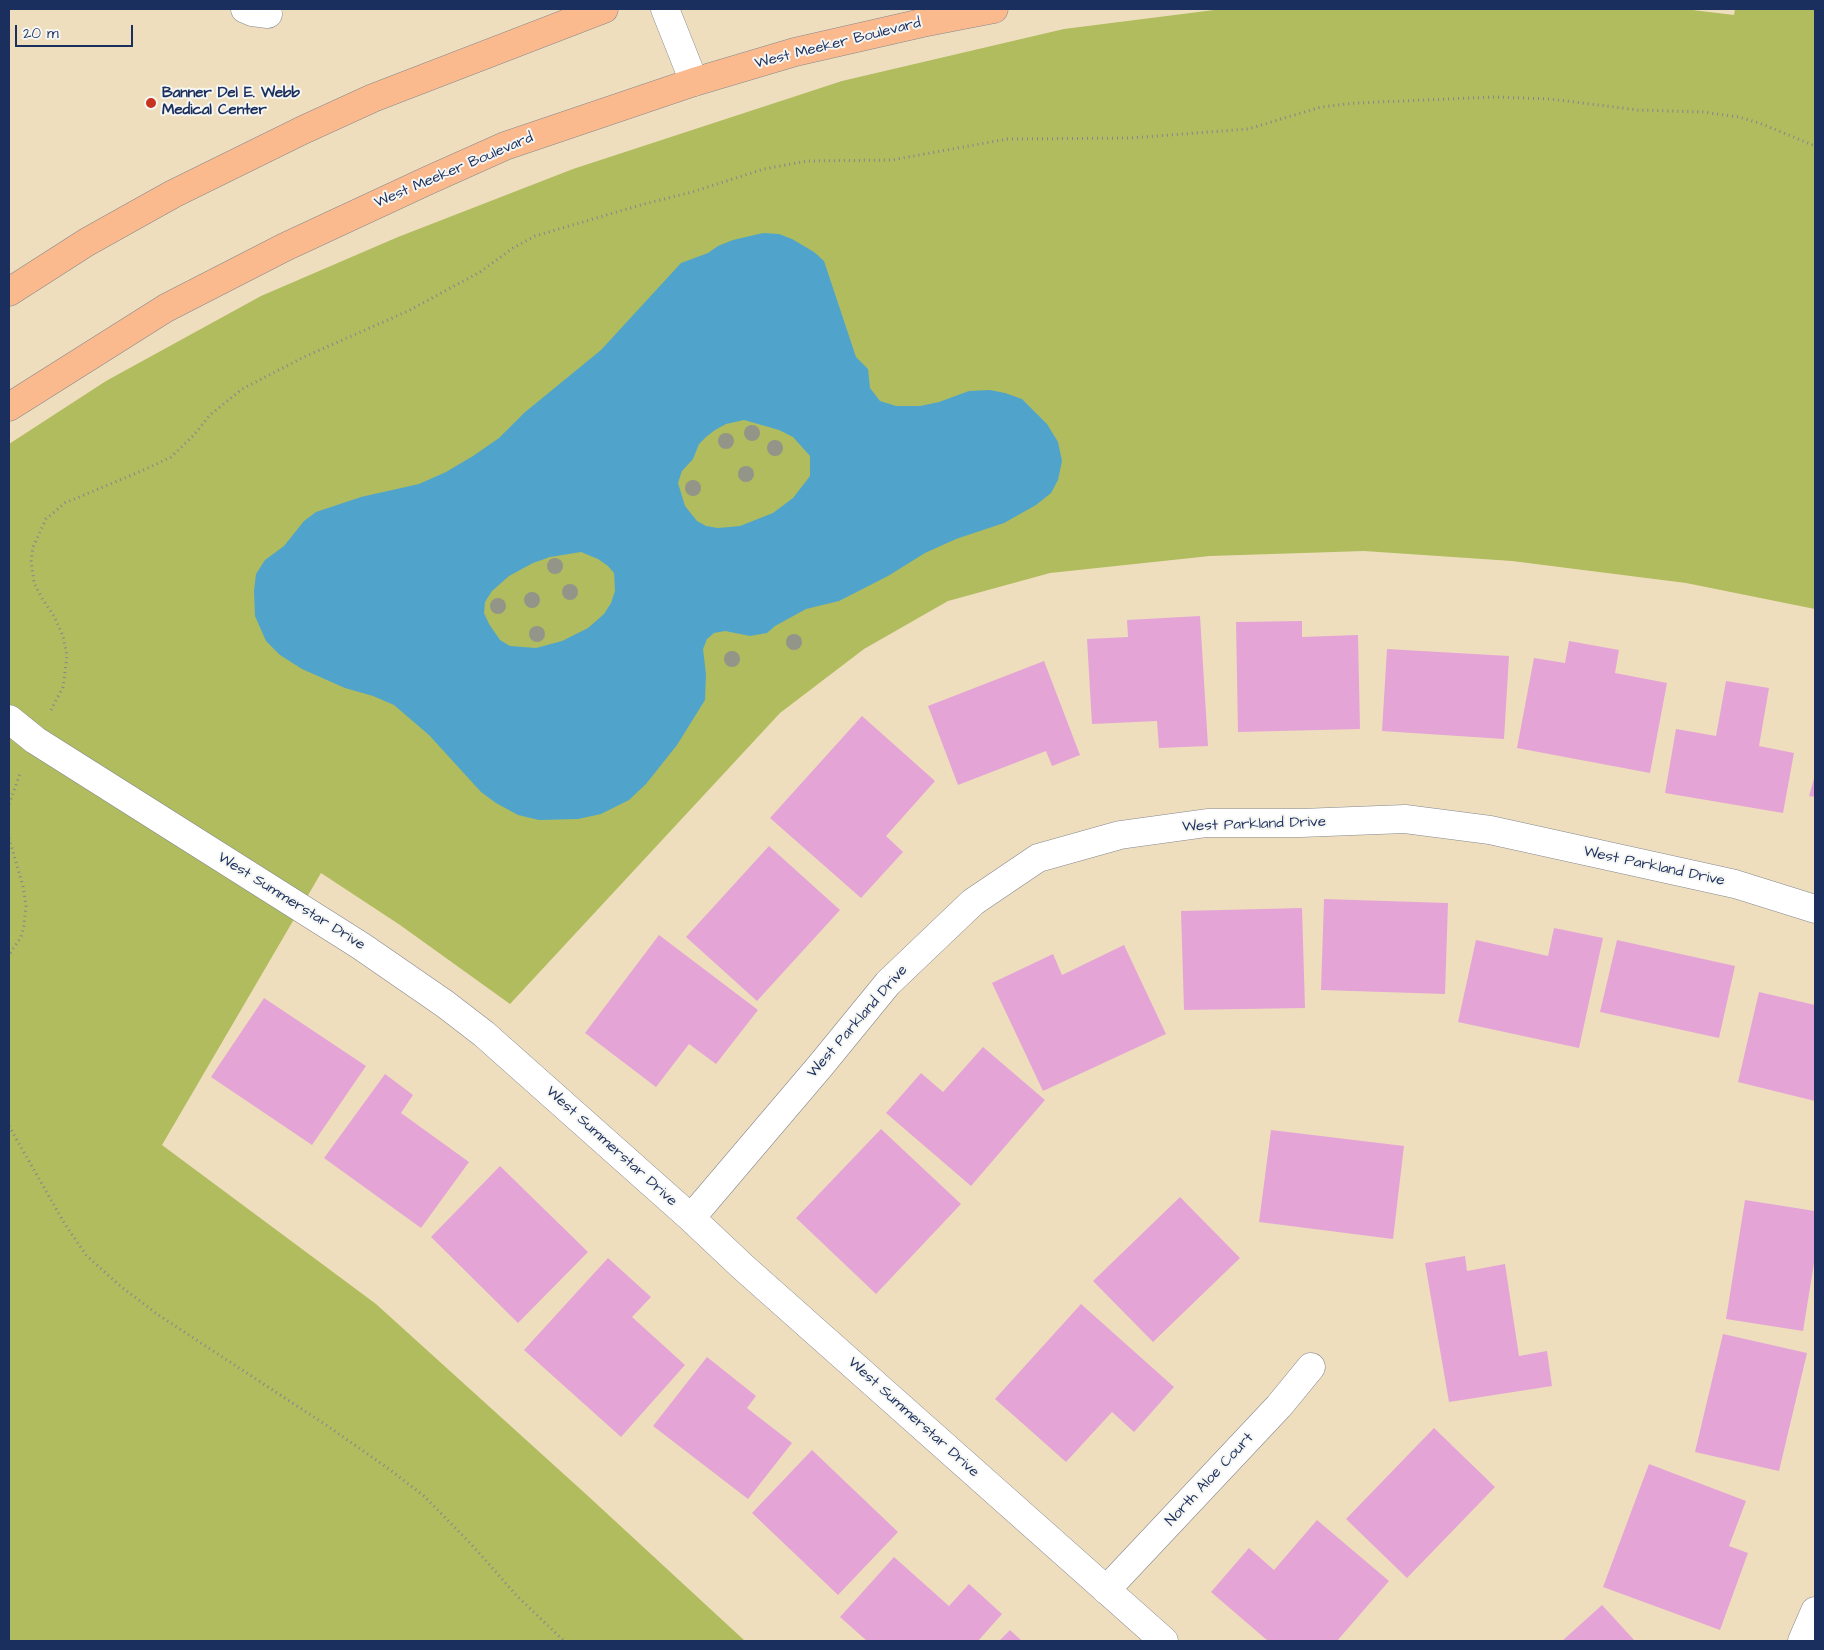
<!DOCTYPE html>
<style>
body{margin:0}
#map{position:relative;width:1824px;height:1650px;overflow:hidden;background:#eedebe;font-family:"Architects Daughter",sans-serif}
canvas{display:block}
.frame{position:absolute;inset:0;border:10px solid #1b2f5e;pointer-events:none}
.scale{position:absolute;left:15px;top:25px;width:118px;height:22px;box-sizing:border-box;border:2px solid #1b2f5e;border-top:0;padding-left:6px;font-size:15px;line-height:18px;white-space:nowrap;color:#1b2f5e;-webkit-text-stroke:4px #f6f6f2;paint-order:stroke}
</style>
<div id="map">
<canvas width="1824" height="1650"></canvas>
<div class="frame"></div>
<div class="scale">20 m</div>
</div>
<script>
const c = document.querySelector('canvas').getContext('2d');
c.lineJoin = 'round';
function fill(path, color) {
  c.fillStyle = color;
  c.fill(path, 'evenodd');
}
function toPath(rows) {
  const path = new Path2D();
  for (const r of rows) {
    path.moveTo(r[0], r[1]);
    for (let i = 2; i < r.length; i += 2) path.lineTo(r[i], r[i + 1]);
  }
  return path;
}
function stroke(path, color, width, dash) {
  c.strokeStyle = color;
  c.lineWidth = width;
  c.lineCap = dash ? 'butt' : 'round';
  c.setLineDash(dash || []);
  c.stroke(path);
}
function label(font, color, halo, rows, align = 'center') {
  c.font = font + ' "Architects Daughter",sans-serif';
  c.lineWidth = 4;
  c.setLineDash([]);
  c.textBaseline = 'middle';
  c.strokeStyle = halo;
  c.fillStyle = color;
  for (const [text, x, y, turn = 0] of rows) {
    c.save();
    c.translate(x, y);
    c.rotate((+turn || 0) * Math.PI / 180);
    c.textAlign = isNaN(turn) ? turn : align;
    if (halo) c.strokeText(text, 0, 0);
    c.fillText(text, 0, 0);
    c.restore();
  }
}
fill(toPath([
 [1222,9,1684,9,1734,15,1735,9,1815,9,1815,609,1686,583,1512,561,1364,551,1210,556,1050,573,948,601,864,649,780,713,510,1004,400,925,321,873,162,1145,376,1304,588,1496,745,1641,9,1641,9,444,106,381,261,296,398,237,573,169,842,81,1064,29]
]), '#b0bc5e');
fill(toPath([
 [763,233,779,234,792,239,814,252,824,261,856,357,868,369,870,388,880,401,896,406,920,406,939,402,969,391,990,390,1005,393,1022,399,1047,424,1058,442,1062,461,1058,480,1051,493,1036,505,1004,523,956,539,925,553,888,576,839,601,806,609,775,626,767,633,750,636,725,631,714,633,707,639,703,649,706,674,705,700,677,745,646,784,629,800,601,814,578,819,539,820,518,815,496,803,481,792,429,735,394,705,373,696,345,688,302,669,280,655,266,641,255,616,254,591,256,574,265,560,284,546,304,521,316,512,361,497,419,484,446,472,473,456,499,438,524,413,601,350,681,263,708,253,718,246,733,240],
 [744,420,779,430,793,437,810,456,810,476,793,498,773,513,740,526,718,528,706,526,697,521,685,506,678,483,682,471,693,459,699,444,706,437,715,430,726,424],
 [581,552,598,559,608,566,614,573,615,591,611,603,604,614,588,628,562,641,536,648,510,646,500,640,489,624,484,613,485,602,492,591,509,576,533,563,550,557]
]), '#50a4cc');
fill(toPath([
 [1200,616,1208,746,1159,748,1157,721,1092,724,1087,639,1128,637,1127,620],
 [1302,621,1302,637,1358,635,1360,729,1238,732,1236,622],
 [1569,641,1619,650,1615,673,1667,683,1650,773,1517,748,1534,658,1565,663],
 [1387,649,1509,656,1504,739,1382,731],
 [1044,661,1080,755,1052,766,1046,751,958,785,928,706],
 [1726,681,1769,688,1759,746,1794,753,1783,813,1665,793,1676,729,1716,736],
 [862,716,935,781,886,836,903,852,861,898,770,818],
 [1815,775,1815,797,1809,796],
 [769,846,840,910,757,1001,686,937],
 [1324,899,1448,903,1445,994,1321,990],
 [1302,908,1305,1008,1184,1010,1181,911],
 [1554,928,1603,938,1579,1048,1458,1022,1476,940,1548,956],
 [659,935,758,1010,716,1064,689,1044,656,1087,585,1033],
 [1617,940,1735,966,1719,1038,1600,1012],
 [1124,945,1166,1034,1043,1091,992,983,1053,954,1062,975],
 [1759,992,1815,1005,1815,1101,1738,1082],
 [264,998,366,1066,312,1145,211,1077],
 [983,1047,1045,1100,971,1186,886,1113,921,1073,943,1092],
 [385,1074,413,1095,401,1113,469,1162,421,1228,324,1158],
 [881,1129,961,1204,876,1294,796,1218],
 [1271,1130,1404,1146,1393,1239,1259,1222],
 [500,1166,588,1252,518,1323,431,1237],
 [1180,1197,1240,1258,1153,1342,1093,1281],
 [1745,1200,1815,1211,1815,1257,1803,1331,1726,1319],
 [1465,1256,1467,1271,1505,1264,1519,1356,1547,1351,1552,1386,1449,1402,1425,1263],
 [608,1258,651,1297,632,1317,685,1365,621,1437,524,1350],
 [1081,1304,1174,1387,1134,1432,1112,1412,1066,1462,995,1399],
 [1723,1334,1807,1353,1779,1471,1695,1452],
 [707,1357,756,1396,747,1408,792,1443,748,1499,653,1426],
 [1434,1428,1495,1487,1407,1578,1346,1519],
 [812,1450,898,1532,838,1595,752,1513],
 [1649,1464,1746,1501,1729,1546,1748,1553,1720,1630,1603,1587],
 [1317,1520,1389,1581,1337,1641,1268,1641,1211,1592,1249,1548,1274,1570],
 [894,1557,949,1606,969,1584,1002,1614,978,1641,867,1641,840,1617],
 [1602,1605,1635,1641,1562,1641],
 [1010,1630,1022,1641,999,1641]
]), '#e4a5d6');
const minor = toPath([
 [245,9,252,12,268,14],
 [665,9,694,82],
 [9,719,35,740,361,946,445,1004,484,1034,691,1218,743,1267,1164,1641],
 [691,1218,821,1065,888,983,973,902,1038,858,1120,835,1207,823,1301,823,1405,819,1490,830,1735,884,1815,909],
 [1106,1590,1279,1406,1311,1367],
 [1802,1641,1815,1611]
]);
const major = toPath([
 [9,292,87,242,173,194,303,130,373,98,604,9],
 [9,407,166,308,285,247,429,180,505,146,694,82,795,52,922,23,994,9]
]);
stroke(minor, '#84868e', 29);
stroke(major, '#84868e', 29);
stroke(toPath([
 [51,710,63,687,67,656,63,636,54,616,43,600,34,583,31,560,33,547,46,519,65,503,146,469,171,457,193,436,210,415,242,389,304,357,408,311,480,272,513,248,535,236,644,204,692,192,764,169,807,161,892,160,1007,139,1131,138,1248,129,1321,107,1356,103,1494,97,1550,99,1638,110,1703,112,1739,117,1762,124,1815,146],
 [9,804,21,771],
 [9,838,23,886,26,906,24,925,21,937,9,955],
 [9,1126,63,1221,86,1255,119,1285,157,1314,326,1425,389,1469,424,1496,471,1544,517,1596,564,1641]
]), '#84868e', 3, [1, 4]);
stroke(minor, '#fff', 28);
stroke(major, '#fbba8d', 28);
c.fillStyle = '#939589';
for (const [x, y] of [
 [752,433],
 [726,441],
 [775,448],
 [746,474],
 [693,488],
 [555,566],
 [570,592],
 [532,600],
 [498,606],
 [537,634],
 [794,642],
 [732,659]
]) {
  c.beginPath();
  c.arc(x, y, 8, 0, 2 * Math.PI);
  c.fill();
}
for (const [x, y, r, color] of [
 [151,103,6,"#c8321e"]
]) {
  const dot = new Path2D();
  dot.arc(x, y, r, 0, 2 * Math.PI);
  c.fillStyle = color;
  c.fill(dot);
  stroke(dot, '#f6f6f2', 2);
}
label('15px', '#1b2f5e', '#f6f6f2', [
 ["West Meeker Boulevard",838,44,-14],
 ["West Meeker Boulevard",454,171,-23],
 ["West Parkland Drive",1254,825,-2],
 ["West Parkland Drive",1654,867,12],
 ["West Summerstar Drive",291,902,32],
 ["West Parkland Drive",858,1022,-49],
 ["West Summerstar Drive",611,1147,42],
 ["West Summerstar Drive",913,1418,42],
 ["North Aloe Court",1210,1480,-47]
]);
label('bold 15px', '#1b2f5e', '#f6f6f2', [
 ["Banner Del E. Webb",162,94],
 ["Medical Center",162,111]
], 'left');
</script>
